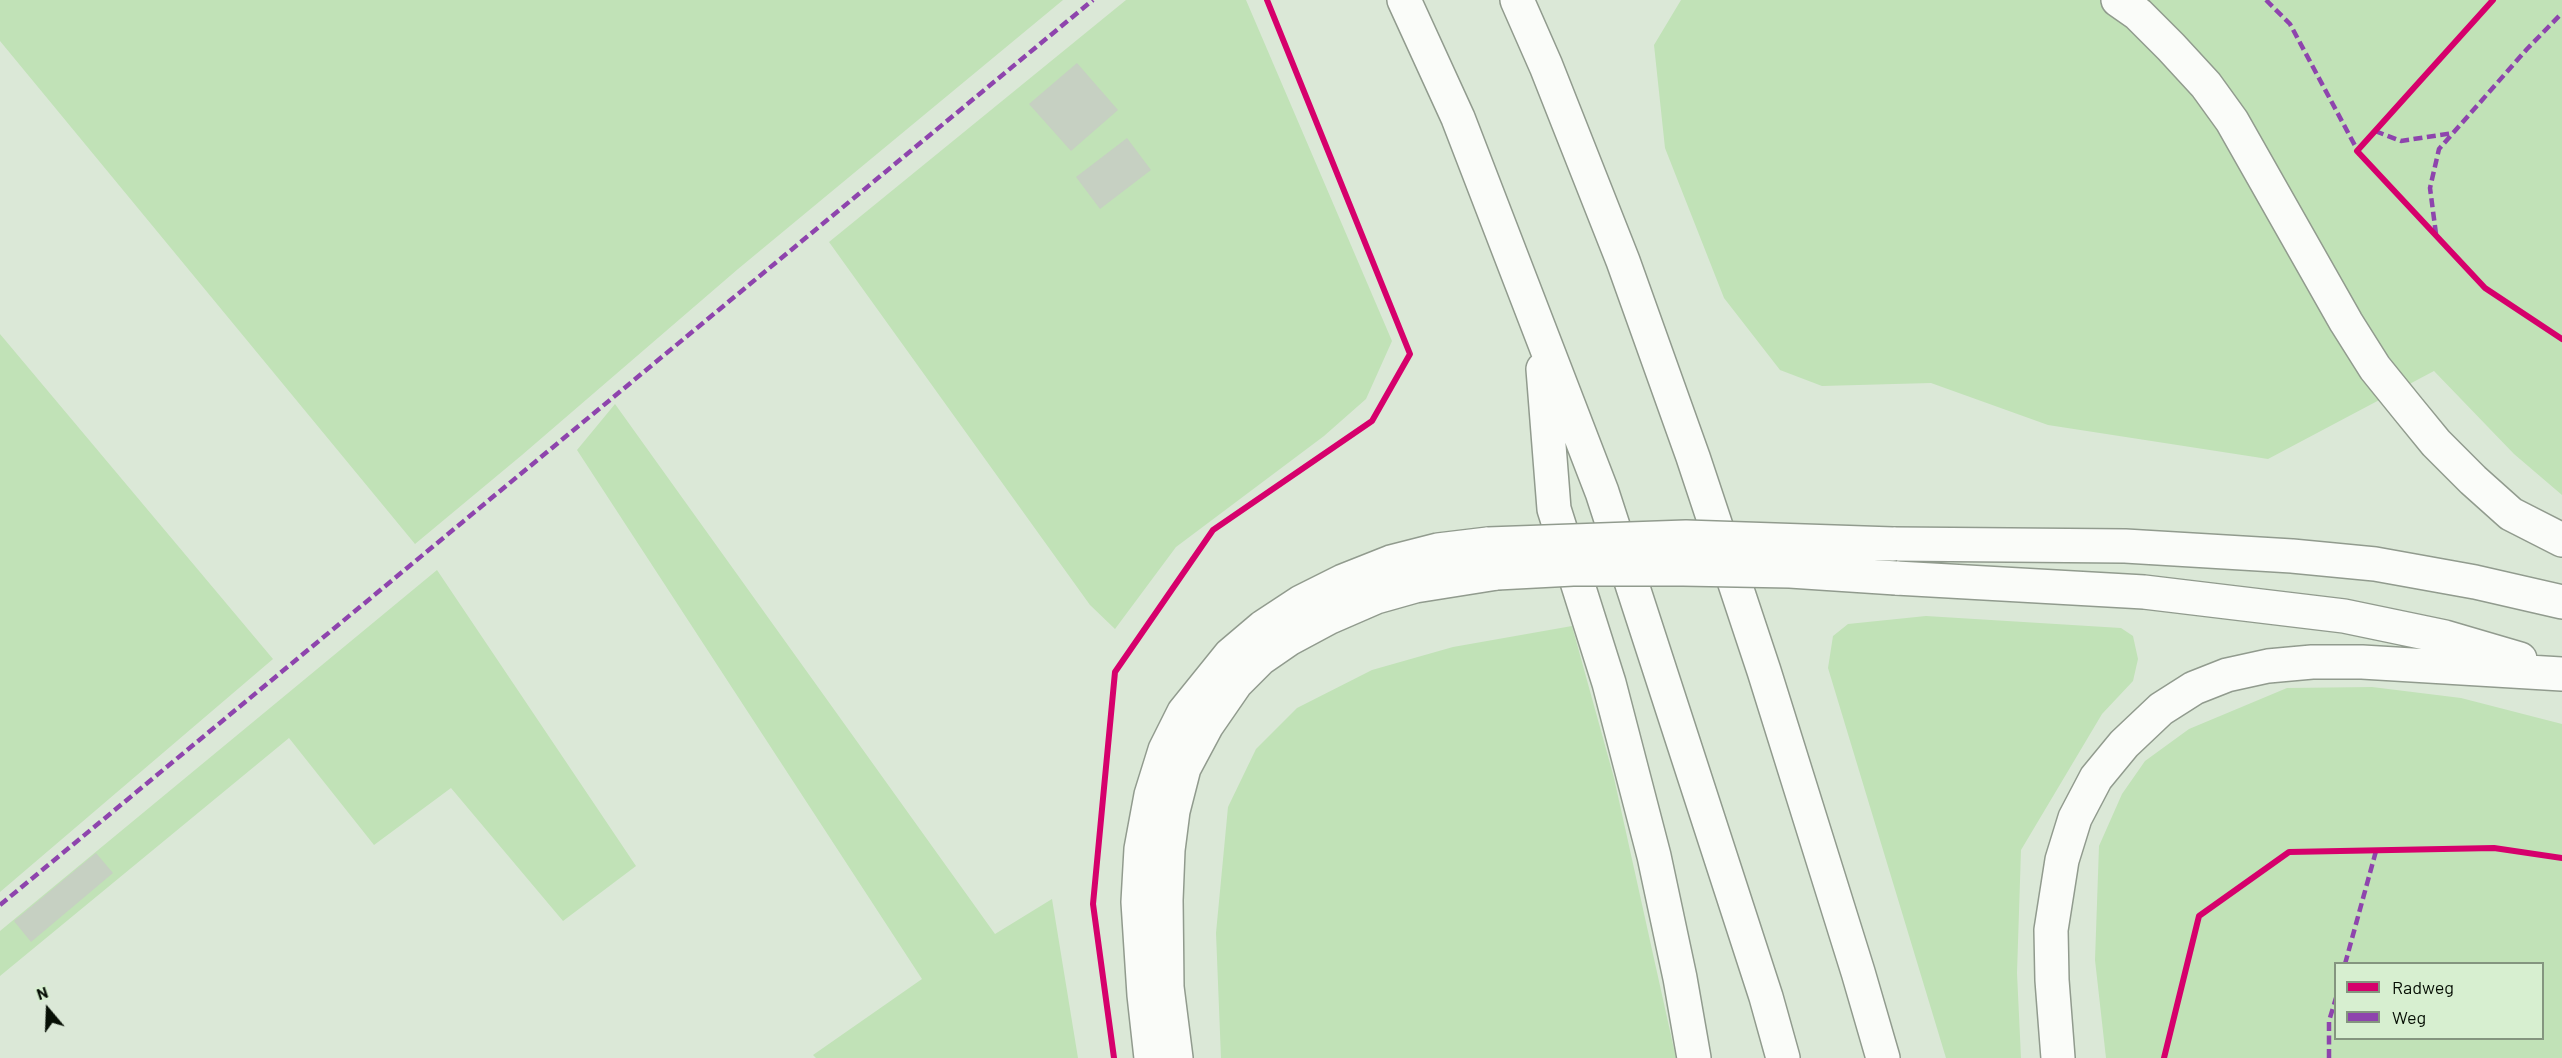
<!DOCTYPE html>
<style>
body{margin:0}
#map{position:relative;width:2562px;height:1058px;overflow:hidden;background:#dbe8d7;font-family:Barlow,sans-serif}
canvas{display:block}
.legend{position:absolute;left:2334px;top:962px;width:210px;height:78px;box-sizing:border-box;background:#d7efd0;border:2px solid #84957f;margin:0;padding:8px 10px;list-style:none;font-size:18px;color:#070f05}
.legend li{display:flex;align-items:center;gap:12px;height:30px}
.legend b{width:30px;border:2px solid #84957f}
.north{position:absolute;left:18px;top:980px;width:60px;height:60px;-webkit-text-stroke:4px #d7efd0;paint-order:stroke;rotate:341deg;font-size:16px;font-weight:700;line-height:24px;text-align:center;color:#070f05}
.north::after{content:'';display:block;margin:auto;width:21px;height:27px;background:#070f05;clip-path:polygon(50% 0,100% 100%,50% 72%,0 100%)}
</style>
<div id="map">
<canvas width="2562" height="1058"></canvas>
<ul class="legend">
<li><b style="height:8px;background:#d6006c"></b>Radweg</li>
<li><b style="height:8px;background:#8e44ad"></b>Weg</li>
</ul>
<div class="north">N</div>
</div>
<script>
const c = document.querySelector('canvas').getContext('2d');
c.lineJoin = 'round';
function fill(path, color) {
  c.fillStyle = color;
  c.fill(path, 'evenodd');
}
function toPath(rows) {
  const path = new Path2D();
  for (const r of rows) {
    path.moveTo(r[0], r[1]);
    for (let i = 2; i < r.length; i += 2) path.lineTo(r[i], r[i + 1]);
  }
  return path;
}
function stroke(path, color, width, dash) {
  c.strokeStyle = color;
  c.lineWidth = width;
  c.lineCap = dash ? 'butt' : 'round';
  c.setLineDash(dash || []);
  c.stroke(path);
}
fill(toPath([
 [0,0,1063,0,738,269,522,455,415,544,0,41],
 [1126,0,1246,0,1392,341,1366,399,1324,436,1176,547,1115,629,1090,605,829,242],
 [1681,0,2562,0,2562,495,2514,454,2434,371,2268,459,2048,425,1931,383,1822,386,1780,370,1724,298,1665,148,1654,45],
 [0,334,273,659,0,892],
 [615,404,995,934,1052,899,1078,1058,816,1058,813,1055,922,979,577,450],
 [437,570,636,866,563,921,451,788,374,845,289,738,0,976,0,931],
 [1926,616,2121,628,2133,636,2138,659,2133,681,2102,714,2021,850,2017,973,2021,1058,1946,1058,1828,668,1833,636,1848,624],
 [1572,626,1614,778,1676,1058,1221,1058,1216,933,1228,807,1256,749,1297,708,1372,670,1453,647],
 [2372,687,2461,698,2562,724,2562,1058,2106,1058,2095,960,2099,846,2122,794,2145,761,2189,729,2287,688],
 [2336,964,2542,964,2542,1038,2336,1038]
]), '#c1e2b7');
fill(toPath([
 [1077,63,1118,110,1071,151,1029,104],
 [1127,138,1151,170,1100,209,1076,177],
 [96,853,113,873,31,942,14,921]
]), '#c6d0c2');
const motorway = toPath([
 [1404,0,1458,118,1602,492,1766,997,1783,1058],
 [1517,0,1546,66,1623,261,1693,457,1764,671,1858,972,1883,1058],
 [2118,0,2138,14,2171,47,2206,85,2232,121,2346,322,2375,368,2409,410,2436,443,2473,480,2511,514,2562,540],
 [1543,369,1554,509,1609,683,1654,856,1680,978,1694,1058],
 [1893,544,2125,546,2292,556,2375,564,2475,582,2562,602],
 [1896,578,2144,592,2344,616,2445,637,2520,659],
 [1151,1058,1144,995,1138,902,1141,849,1151,795,1165,750,1184,712,1230,655,1263,627,1301,602,1343,581,1391,562,1438,550,1488,544],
 [1176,1058,1167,987,1166,900,1168,850,1173,811,1184,768,1207,725,1236,683,1260,659,1289,639,1330,617,1376,597,1415,586,1497,573],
 [2058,1058,2052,980,2051,930,2062,860,2075,818,2096,778,2124,744,2161,709,2194,688,2227,675,2268,666,2312,662,2362,662,2562,674]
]);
stroke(motorway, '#919b8e', 36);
stroke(motorway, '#fafcf9', 33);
const motorwayBridge = toPath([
 [1488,544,1686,537,1893,544],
 [1497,573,1573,569,1683,569,1790,571,1896,578]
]);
stroke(motorwayBridge, '#919b8e', 36, []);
stroke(motorwayBridge, '#fafcf9', 33);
stroke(toPath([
 [2266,0,2290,24,2360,155],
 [2375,131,2401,141,2453,133],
 [2436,234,2430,188,2439,149,2527,49,2562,13],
 [0,905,1093,0],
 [2345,964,2376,851],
 [2329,1058,2329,1021,2336,998]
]), '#8e44ad', 4.5, [9, 4.5]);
stroke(toPath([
 [2493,0,2357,151,2485,288,2562,339],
 [1114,1058,1093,904,1115,672,1213,530,1372,421,1410,354,1267,0],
 [2164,1058,2199,916,2289,852,2494,848,2562,858]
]), '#d6006c', 6);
</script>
